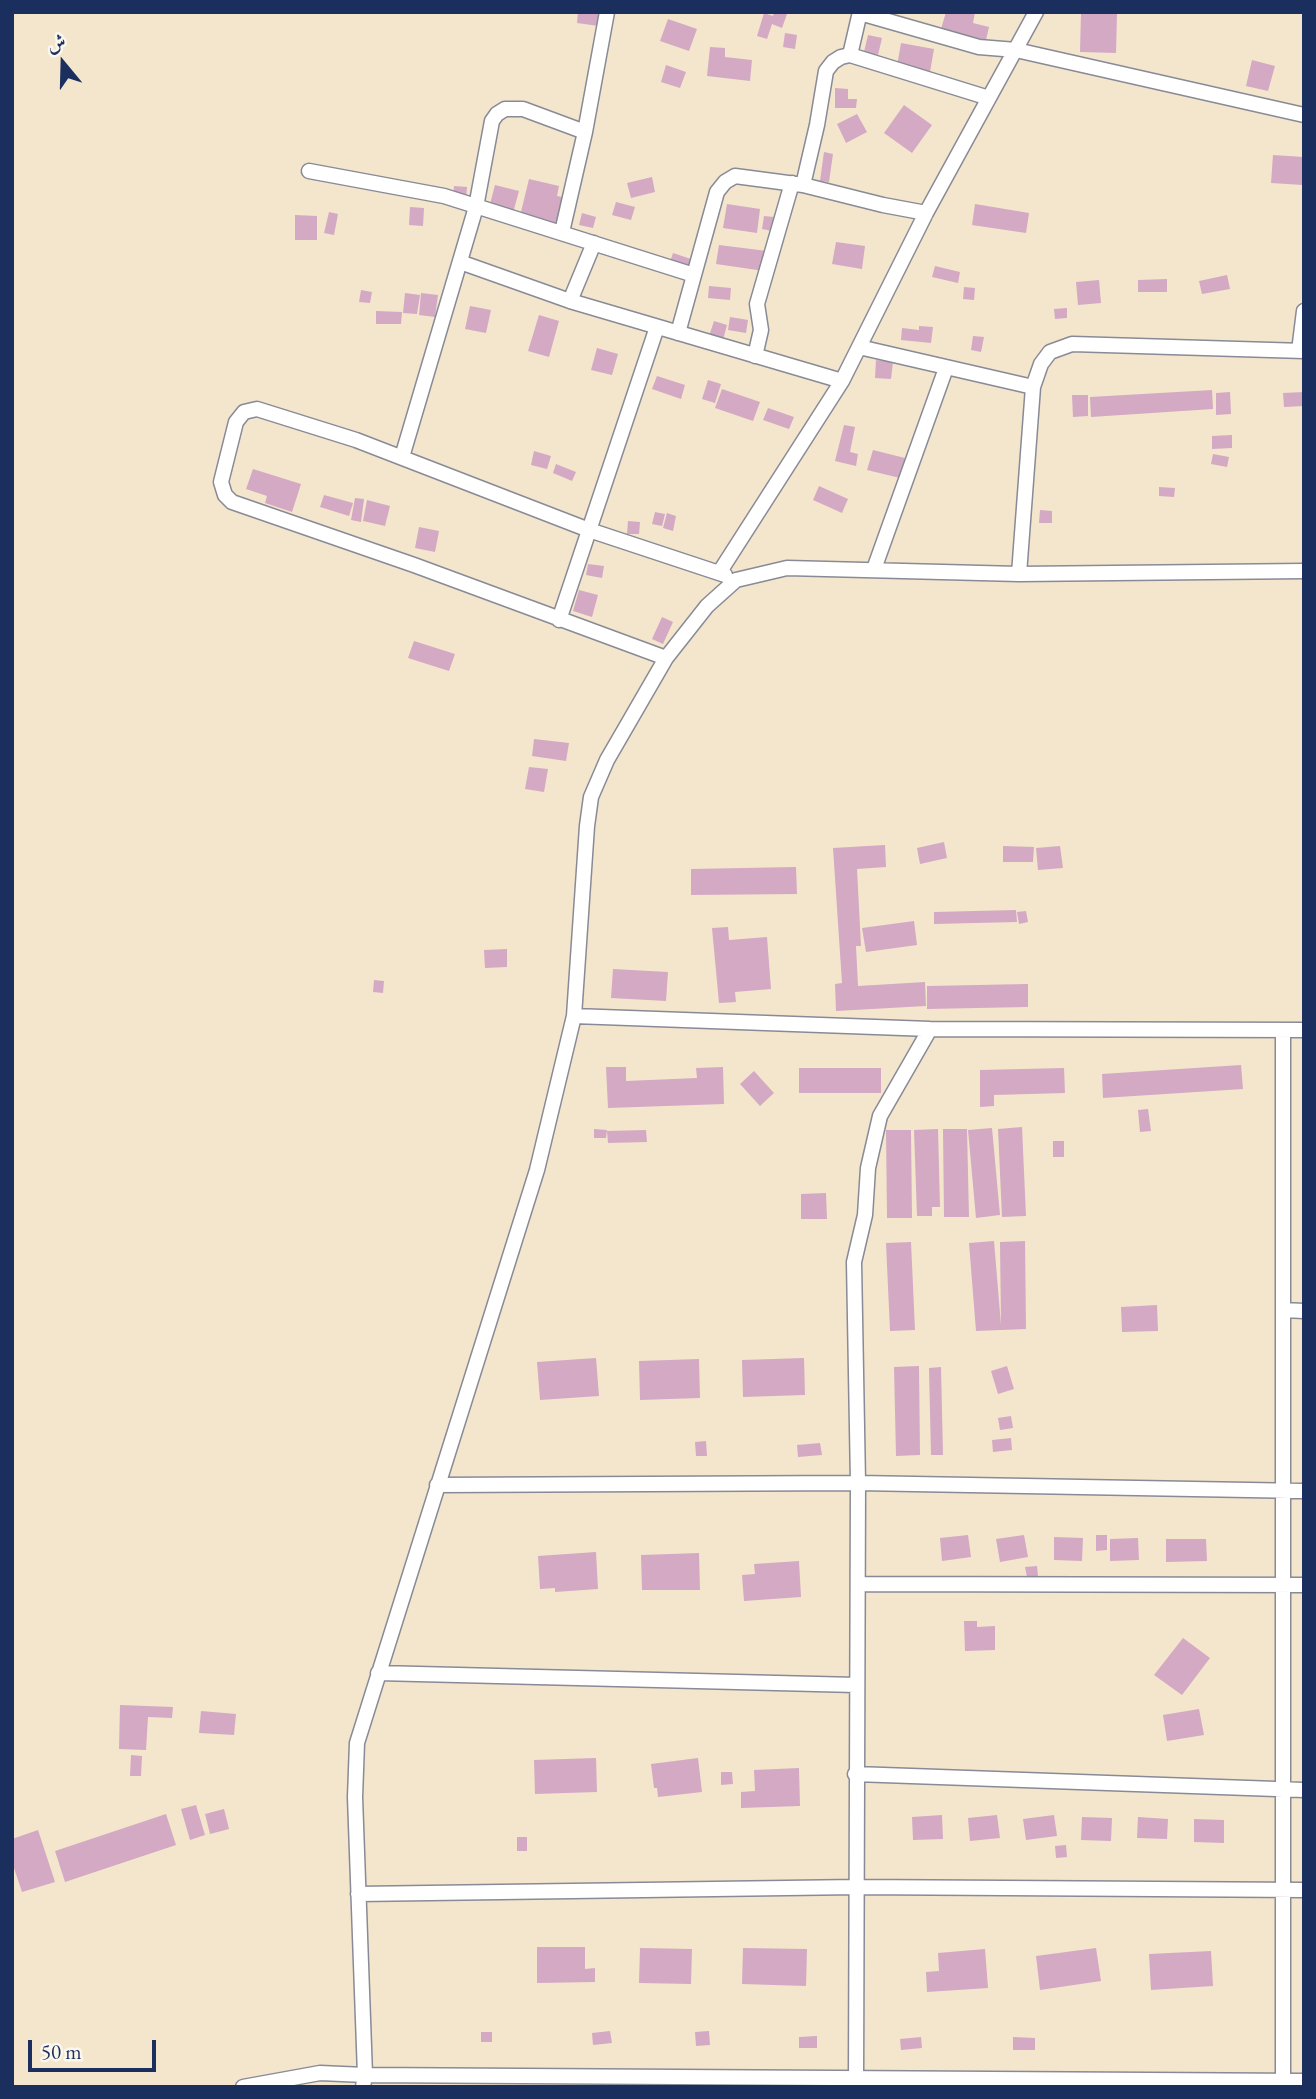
<!DOCTYPE html>
<meta charset="utf-8">
<style>
body{margin:0}
#map{position:relative;width:1316px;height:2099px;overflow:hidden;background:#f4e6cd;font-family:"EB Garamond",Amiri,serif}
canvas{display:block}
.frame{position:absolute;inset:0;border:14px solid #1b2f5e;pointer-events:none}
.north{position:absolute;left:28px;top:28px;width:70px;height:70px;-webkit-text-stroke:5px #fbf7ec;paint-order:stroke;rotate:341deg;font-size:19px;font-weight:700;line-height:28px;text-align:center;color:#1b2f5e}
.north::after{content:'';display:block;margin:auto;width:24px;height:32px;background:#1b2f5e;clip-path:polygon(50% 0,100% 100%,50% 72%,0 100%)}
.scale{position:absolute;left:28px;top:2040px;width:128px;height:32px;box-sizing:border-box;border:4px solid #1b2f5e;border-top:0;padding-left:9px;font-size:21px;line-height:24px;white-space:nowrap;color:#1b2f5e;-webkit-text-stroke:5px #fbf7ec;paint-order:stroke}
</style>
<div id="map">
<canvas width="1316" height="2099"></canvas>
<div class="frame"></div>
<div class="north">ش</div>
<div class="scale">50 m</div>
</div>
<script>
const c = document.querySelector('canvas').getContext('2d');
c.lineJoin = 'round';
function fill(path, color) {
  c.fillStyle = color;
  c.fill(path, 'evenodd');
}
function toPath(rows) {
  const path = new Path2D();
  for (const r of rows) {
    path.moveTo(r[0], r[1]);
    for (let i = 2; i < r.length; i += 2) path.lineTo(r[i], r[i + 1]);
  }
  return path;
}
function stroke(path, color, width, dash) {
  c.strokeStyle = color;
  c.lineWidth = width;
  c.lineCap = dash ? 'butt' : 'round';
  c.setLineDash(dash || []);
  c.stroke(path);
}
fill(toPath([
 [578,12,600,12,599,26,577,23],
 [774,12,787,14,782,28,772,24,767,39,757,36,764,13,773,16],
 [946,12,975,12,973,23,989,27,986,40,941,29],
 [1081,12,1117,13,1116,53,1080,52],
 [668,19,697,29,689,51,660,41],
 [785,33,797,35,795,49,783,47],
 [868,35,882,38,878,55,864,52],
 [901,43,934,49,930,72,897,66],
 [710,47,725,48,725,57,752,60,750,81,707,76],
 [1252,60,1275,66,1268,91,1246,86],
 [666,65,686,72,680,88,661,82],
 [835,88,848,89,848,99,857,99,856,108,835,108],
 [904,105,932,125,912,153,884,133],
 [857,114,867,132,846,143,837,124],
 [824,152,833,154,829,182,820,181],
 [1273,155,1304,157,1303,185,1271,183],
 [652,177,655,192,631,198,627,183],
 [529,179,559,186,557,196,567,198,560,226,520,216],
 [495,185,519,191,513,213,489,208],
 [454,186,467,187,466,199,453,198],
 [616,202,635,207,631,220,612,215],
 [727,204,760,209,757,233,723,228],
 [975,204,1029,213,1026,233,972,225],
 [410,207,424,208,423,226,409,225],
 [329,212,338,214,334,235,324,233],
 [582,213,596,217,593,228,579,225],
 [295,215,317,216,317,240,295,240],
 [764,216,774,217,772,231,762,229],
 [836,242,865,246,862,269,832,264],
 [719,245,767,251,764,271,716,264],
 [673,253,691,259,687,271,669,265],
 [935,266,960,272,958,283,932,277],
 [1227,275,1230,289,1202,294,1199,281],
 [1167,279,1167,292,1138,292,1138,280],
 [1099,280,1101,303,1078,305,1076,282],
 [709,286,731,288,730,300,708,298],
 [964,287,975,288,974,300,963,299],
 [361,290,372,292,370,303,359,302],
 [405,293,420,295,417,314,403,313],
 [421,293,438,295,435,317,419,315],
 [470,306,491,310,486,333,465,329],
 [1067,308,1067,318,1055,319,1054,309],
 [376,311,402,312,401,324,376,324],
 [539,315,559,321,549,357,528,351],
 [730,317,748,320,746,333,728,330],
 [714,321,727,325,723,340,709,336],
 [919,326,933,327,931,343,901,340,902,328,919,330],
 [973,336,984,337,981,352,971,350],
 [597,348,618,354,612,375,591,370],
 [876,360,893,362,891,379,875,378],
 [657,376,685,385,681,399,652,389],
 [708,380,721,384,715,403,702,399],
 [722,389,760,402,753,421,715,408],
 [1212,390,1213,409,1091,417,1090,397],
 [1230,392,1231,414,1216,415,1216,393],
 [1304,392,1304,406,1284,407,1283,393],
 [1072,395,1088,395,1088,416,1073,417],
 [768,408,794,417,789,429,763,420],
 [844,425,855,427,850,452,858,454,856,466,835,461],
 [1232,435,1232,448,1212,449,1212,436],
 [873,450,905,458,900,478,867,470],
 [534,451,551,456,547,469,531,465],
 [1213,454,1229,457,1227,467,1211,464],
 [556,464,576,472,572,481,553,473],
 [253,469,301,484,292,512,265,503,267,496,246,489],
 [819,486,848,499,842,513,813,500],
 [1159,487,1175,488,1174,497,1159,496],
 [324,495,353,503,349,516,320,507],
 [355,498,364,499,361,522,351,520],
 [367,500,390,506,385,526,363,521],
 [1040,510,1052,511,1052,523,1039,523],
 [655,512,665,514,662,526,652,524],
 [667,513,676,516,673,531,663,528],
 [628,521,640,522,639,534,627,534],
 [419,527,439,531,435,552,415,548],
 [588,564,604,566,602,578,586,575],
 [579,590,598,595,592,617,573,611],
 [662,617,673,622,663,644,652,639],
 [414,641,455,654,449,671,408,658],
 [534,739,569,743,566,761,532,756],
 [529,767,548,769,544,792,525,789],
 [944,842,947,858,920,864,917,848],
 [885,845,886,867,857,869,861,946,856,946,858,986,925,982,926,1006,836,1011,835,984,842,983,833,848],
 [1003,846,1034,847,1033,862,1003,862],
 [1060,846,1063,868,1038,870,1036,848],
 [796,867,797,894,691,895,691,869],
 [1016,910,1017,922,934,924,934,912],
 [1026,911,1028,922,1019,924,1017,912],
 [914,921,917,945,866,952,862,928],
 [728,927,729,940,767,937,771,989,735,992,736,1002,719,1003,712,928],
 [507,949,507,967,485,968,484,950],
 [613,969,668,972,666,1001,611,998],
 [374,980,384,981,383,993,373,992],
 [1028,984,1028,1007,927,1009,927,986],
 [1241,1065,1243,1089,1103,1098,1102,1074],
 [606,1067,626,1067,626,1081,697,1078,696,1068,723,1067,724,1104,608,1108],
 [799,1068,881,1068,881,1093,799,1093],
 [1064,1068,1065,1093,994,1095,994,1106,980,1107,980,1070],
 [754,1071,774,1093,760,1106,740,1084],
 [1148,1109,1151,1131,1140,1132,1138,1110],
 [1022,1127,1026,1216,1002,1217,998,1129],
 [992,1128,1000,1215,976,1218,968,1130],
 [594,1129,607,1130,606,1138,594,1138],
 [938,1129,940,1207,932,1207,932,1216,917,1216,914,1130],
 [943,1129,967,1129,969,1217,944,1217],
 [646,1130,647,1142,608,1143,607,1131],
 [886,1130,911,1130,912,1218,887,1218],
 [1053,1141,1064,1141,1064,1157,1053,1157],
 [826,1193,827,1219,801,1219,801,1194],
 [994,1241,1001,1325,1000,1242,1025,1241,1026,1329,976,1331,969,1243],
 [911,1242,915,1330,890,1331,886,1243],
 [1157,1305,1158,1331,1122,1332,1121,1307],
 [596,1358,599,1396,540,1400,537,1362],
 [804,1358,805,1395,743,1397,742,1360],
 [699,1359,700,1398,640,1400,639,1361],
 [919,1366,920,1455,896,1456,894,1367],
 [1007,1366,1014,1389,998,1394,991,1371],
 [941,1367,943,1455,931,1455,929,1368],
 [1011,1416,1013,1428,1000,1430,998,1418],
 [1011,1438,1012,1450,993,1452,992,1440],
 [706,1441,707,1456,696,1456,695,1442],
 [820,1443,822,1455,798,1457,797,1445],
 [968,1535,971,1557,942,1561,940,1538],
 [1024,1535,1028,1557,1000,1562,996,1539],
 [1096,1535,1107,1535,1107,1550,1096,1551],
 [1054,1537,1083,1538,1082,1561,1054,1560],
 [1138,1538,1139,1560,1110,1561,1110,1539],
 [1166,1539,1206,1539,1207,1561,1166,1562],
 [596,1552,598,1589,555,1592,555,1588,540,1589,538,1556],
 [699,1553,700,1590,642,1590,641,1555],
 [799,1561,801,1597,744,1601,742,1575,755,1574,754,1564],
 [1037,1566,1038,1576,1027,1577,1025,1567],
 [964,1621,977,1621,977,1627,995,1626,995,1650,965,1651],
 [1183,1638,1210,1658,1182,1695,1154,1675],
 [120,1705,173,1707,172,1718,148,1717,146,1750,119,1749],
 [1199,1709,1204,1735,1167,1741,1163,1715],
 [201,1711,236,1714,234,1735,199,1733],
 [131,1755,142,1756,141,1776,130,1776],
 [596,1758,597,1792,535,1794,534,1760],
 [698,1758,702,1792,658,1797,657,1788,654,1788,651,1764],
 [799,1768,800,1806,741,1808,741,1792,755,1791,754,1770],
 [721,1772,732,1772,733,1784,721,1785],
 [196,1805,205,1835,190,1840,181,1809],
 [224,1809,229,1829,210,1834,205,1814],
 [166,1814,176,1845,65,1882,55,1851],
 [942,1815,943,1839,913,1840,912,1817],
 [997,1815,1000,1838,970,1841,968,1818],
 [1054,1815,1057,1836,1026,1840,1023,1819],
 [1082,1817,1112,1818,1111,1841,1081,1840],
 [1138,1817,1168,1819,1167,1839,1137,1838],
 [1194,1819,1224,1820,1224,1843,1194,1842],
 [38,1830,55,1882,22,1892,12,1862,12,1839],
 [517,1837,527,1837,527,1851,517,1851],
 [1066,1845,1067,1857,1056,1858,1055,1846],
 [537,1947,585,1947,585,1969,595,1968,595,1982,537,1983],
 [640,1948,692,1949,691,1984,639,1983],
 [743,1948,807,1949,806,1986,742,1984],
 [1096,1948,1101,1981,1040,1990,1036,1956],
 [985,1949,988,1988,927,1992,926,1972,939,1971,938,1953],
 [1211,1951,1213,1986,1151,1990,1149,1954],
 [610,2031,612,2043,593,2045,592,2033],
 [709,2031,710,2045,696,2046,695,2032],
 [481,2032,492,2032,492,2042,481,2042],
 [817,2036,817,2048,799,2048,799,2037],
 [921,2037,922,2048,901,2050,900,2039],
 [1013,2037,1035,2038,1035,2050,1013,2050]
]), '#d3a9c4');
const street = toPath([
 [860,13,979,47,1016,50,1304,115],
 [850,55,860,12],
 [309,171,444,196,694,275],
 [803,185,817,125,826,71,833,62,841,57,850,55,989,98],
 [562,232,585,132,607,12],
 [460,262,570,301,842,381],
 [570,301,594,243],
 [678,333,717,192,725,182,735,176,803,185,883,205,926,213],
 [859,347,1033,387],
 [1299,351,1304,311],
 [755,356,761,330,757,304,792,183],
 [402,457,476,207,492,121,497,114,505,109,523,109,585,132],
 [874,569,946,368],
 [1019,574,1033,387,1041,364,1050,352,1072,344,1304,351],
 [725,575,719,573,842,381,926,213,1036,12],
 [559,620,657,327],
 [666,658,414,565,232,502,225,495,221,482,236,422,244,412,257,409,356,440,589,530,719,573],
 [574,1016,930,1029,1304,1030],
 [1283,1310,1304,1311],
 [437,1485,858,1483,1304,1491],
 [858,1584,1304,1585],
 [378,1673,856,1685],
 [855,1774,1304,1790],
 [358,1894,857,1887,1304,1890],
 [856,2079,858,1483,854,1262,865,1215,868,1168,880,1116,930,1029],
 [243,2087,320,2073,365,2075,1304,2081],
 [363,2087,365,2075,355,1797,357,1743,537,1170,574,1016,587,826,591,797,607,760,666,658,707,606,736,580,787,568,1019,574,1304,571],
 [1281,2087,1283,2081,1283,1030]
]);
stroke(street, '#888a96', 17);
stroke(street, '#fff', 14);
</script>
